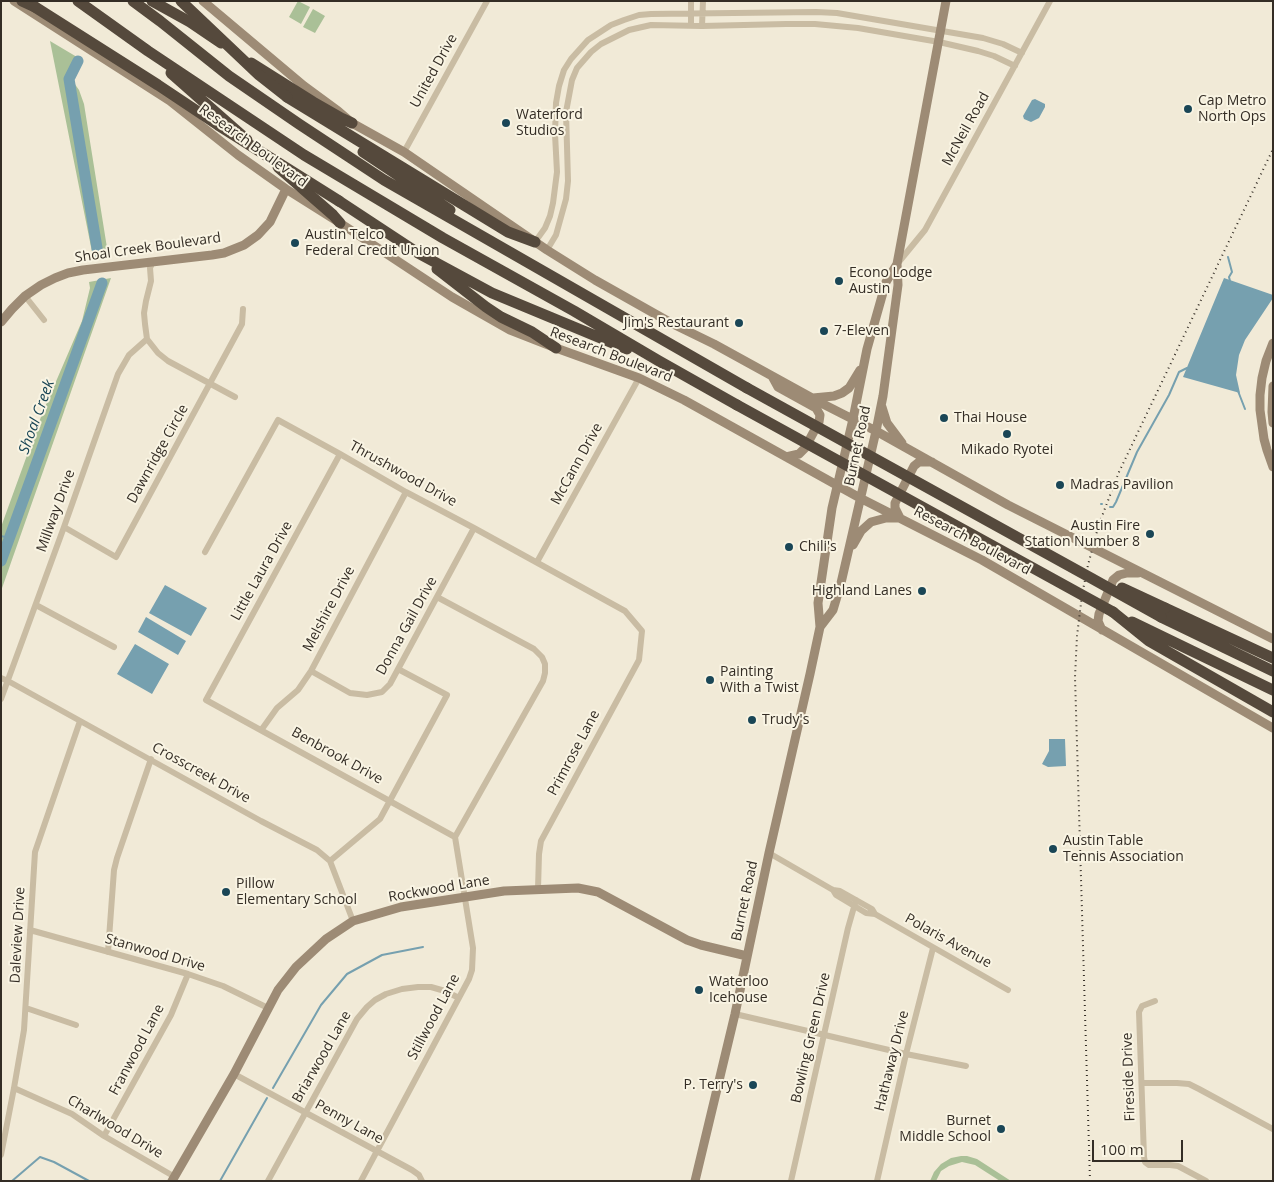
<!DOCTYPE html>
<style>
body{margin:0}
#map{position:relative;width:1274px;height:1182px;overflow:hidden;background:#f1ead7;font-family:"Open Sans",sans-serif}
canvas{display:block}
.frame{position:absolute;inset:0;border:2px solid #342d25;pointer-events:none}
.scale{position:absolute;left:1092px;top:1140px;width:91px;height:22px;box-sizing:border-box;border:2px solid #342d25;border-top:0;padding-left:6px;font-size:15px;line-height:18px;white-space:nowrap;color:#342d25;-webkit-text-stroke:4px #f9f4e3;paint-order:stroke}
</style>
<div id="map">
<canvas width="1274" height="1182"></canvas>
<div class="frame"></div>
<div class="scale">100 m</div>
</div>
<script>
const c = document.querySelector('canvas').getContext('2d');
c.lineJoin = 'round';
function fill(path, color) {
  c.fillStyle = color;
  c.fill(path, 'evenodd');
}
function toPath(rows) {
  const path = new Path2D();
  for (const r of rows) {
    path.moveTo(r[0], r[1]);
    for (let i = 2; i < r.length; i += 2) path.lineTo(r[i], r[i + 1]);
  }
  return path;
}
function stroke(path, color, width, dash) {
  c.strokeStyle = color;
  c.lineWidth = width;
  c.lineCap = dash ? 'butt' : 'round';
  c.setLineDash(dash || []);
  c.stroke(path);
}
function label(font, color, halo, rows, align = 'center') {
  c.font = font + ' "Open Sans",sans-serif';
  c.lineWidth = 4;
  c.setLineDash([]);
  c.textBaseline = 'middle';
  c.strokeStyle = halo;
  c.fillStyle = color;
  for (const [text, x, y, turn = 0] of rows) {
    c.save();
    c.translate(x, y);
    c.rotate((+turn || 0) * Math.PI / 180);
    c.textAlign = isNaN(turn) ? turn : align;
    if (halo) c.strokeText(text, 0, 0);
    c.fillText(text, 0, 0);
    c.restore();
  }
}
fill(toPath([
 [298,1,310,7,301,24,289,17],
 [313,9,325,16,315,33,303,27],
 [50,41,82,60,73,74,72,80,79,90,84,104,108,254,93,257],
 [111,278,1,591,1,527,42,414,82,321,90,288,89,282],
 [961,1156,967,1156,977,1159,1011,1181,1000,1181,975,1165,962,1162,949,1166,941,1171,936,1181,930,1181,934,1172,941,1164,951,1158]
]), '#aac097');
fill(toPath([
 [1035,99,1045,104,1045,107,1039,118,1031,122,1024,119,1023,116,1032,100],
 [1224,278,1273,295,1273,298,1245,340,1239,355,1236,375,1240,393,1183,377],
 [165,585,207,608,191,636,149,613],
 [146,617,186,641,178,655,138,632],
 [135,644,169,664,152,694,117,674],
 [1049,739,1065,739,1066,766,1048,767,1042,764,1049,751]
]), '#76a0af');
stroke(toPath([
 [1228,257,1232,272,1229,277,1230,281],
 [1238,391,1245,409],
 [1101,504,1102,504],
 [1110,507,1113,507,1116,502,1137,452,1169,395,1179,372,1187,368],
 [1,536,9,538],
 [273,1088,321,1005,347,974,382,955,423,947],
 [12,1181,40,1157,54,1162,89,1181],
 [220,1181,267,1098]
]), '#76a0af', 2);
stroke(toPath([
 [78,61,69,79,98,254],
 [1,561,102,283]
]), '#76a0af', 11);
stroke(toPath([
 [691,26,691,1],
 [702,26,703,1],
 [404,152,487,1],
 [535,242,545,228,550,216,553,203,557,172,555,134,556,103,559,86,564,70,571,59,588,40,611,25,624,20,639,15,651,14,816,12,837,13,983,38,1003,44,1022,53],
 [547,250,556,235,566,199,568,181,566,112,572,80,577,68,591,52,601,44,629,30,651,25,702,26,786,24,815,24,858,28,939,42,978,51,994,56,1015,66],
 [153,262,150,268,151,281,146,301,144,313,145,324,147,339,158,353,168,361,235,397],
 [898,263,925,230,1050,1],
 [25,296,44,320],
 [340,454,206,700,455,837],
 [64,527,116,557,242,324,243,309],
 [205,552,278,420,340,454,406,492,474,528,625,611,642,631,639,660,541,841,539,854,538,889],
 [537,562,639,378],
 [36,605,114,647],
 [311,671,350,693,367,695,382,692,390,684,474,528],
 [1,678,8,681,261,821,317,850,330,861,353,921],
 [1,699,64,527,118,374,129,355,147,339],
 [262,729,277,708,298,690,311,671,406,492],
 [769,853,833,890,840,891,872,909,875,914],
 [330,861,380,819,447,695,398,669],
 [833,890,836,895,866,913,875,914,1008,990],
 [30,930,188,974,223,986,268,1008],
 [108,952,114,870,117,858,151,759],
 [1155,1001,1142,1006,1139,1012,1144,1157,1145,1162,1149,1165,1170,1165,1178,1166,1206,1181],
 [26,1008,76,1025],
 [735,1014,906,1054,966,1066],
 [234,1074,412,1170,419,1175,422,1181],
 [1142,1083,1177,1083,1189,1084,1199,1089,1273,1129],
 [14,1088,72,1114,104,1136,175,1177],
 [104,1136,171,1015,188,974],
 [1,1155,14,1088,24,1030,35,852,80,721],
 [268,1181,357,1019,367,1007,375,1000,386,994,402,989,418,987,431,987,445,991,459,998],
 [361,1181,469,979,472,970,473,948,455,837,543,681,545,673,545,664,542,657,534,649,437,597],
 [791,1181,848,928,856,900],
 [877,1181,906,1054,933,948]
]), '#c9bca3', 6);
stroke(toPath([
 [14,1,170,101,238,155,286,189,340,223,452,297,510,330,556,348,639,378,684,400,860,498,982,560,1273,728],
 [203,1,304,86,338,111,352,123,404,152,547,250,595,280,673,324,714,344,823,404,876,431,1008,505,1273,639],
 [1,322,12,309,25,296,41,285,55,278,68,273,83,270,212,255,224,253,244,245,258,235,270,222,286,189],
 [1273,343,1266,361,1262,378,1260,395,1260,410,1264,439,1267,450,1273,467],
 [772,376,778,387,816,408,820,415,819,422,805,448,799,454,786,457],
 [1273,386,1272,412,1273,423],
 [813,398,834,396,842,393,849,388,860,370],
 [882,407,887,423,902,443],
 [900,518,895,508,895,503,914,466,919,462,932,462],
 [853,545,861,531,871,522,886,518,897,518],
 [820,627,833,610,841,583,876,431,883,396,898,285,897,264,946,1],
 [1102,630,1098,621,1099,614,1113,580,1119,575,1127,573,1138,573],
 [172,1181,234,1074,278,990,296,967,326,939,353,921,401,907,504,891,578,888,598,892,687,940,701,945,747,956],
 [695,1181,735,1014,769,853,810,674,820,627,818,603,832,508,853,419,867,349,886,282,897,264]
]), '#9d8b75', 9);
stroke(toPath([
 [22,1,35,7],
 [78,1,148,51,304,155,443,238,574,311,659,361,737,405],
 [133,1,160,21,229,76,299,124,384,180,747,388],
 [152,1,190,22,221,43],
 [251,63,313,102,341,118,352,123],
 [171,73,247,140],
 [287,97,508,232,535,242],
 [363,152,450,210],
 [278,167,333,215,340,223],
 [339,201,418,253,492,293,627,349],
 [437,269,486,307,501,317,532,332,556,348],
 [1165,608,1273,658],
 [1113,612,1149,641,1273,712],
 [1161,617,1273,671],
 [1132,622,1273,690]
]), '#55493c', 11);
stroke(toPath([
 [1090,1181,1075,677,1077,636,1082,595,1088,565,1099,524,1119,472,1273,149]
]), '#342d25', 2, [1, 4]);
stroke(toPath([
 [181,1,259,75,287,97],
 [35,7,158,85,218,125,339,201],
 [747,388,1091,578,1161,617],
 [737,405,1113,612],
 [1122,588,1165,608]
]), '#55493c', 11);
for (const [x, y, r, color] of [
 [1188,109,5,"#1a4656"],
 [506,123,5,"#1a4656"],
 [295,243,5,"#1a4656"],
 [839,281,5,"#1a4656"],
 [739,323,5,"#1a4656"],
 [824,331,5,"#1a4656"],
 [944,418,5,"#1a4656"],
 [1007,434,5,"#1a4656"],
 [1060,485,5,"#1a4656"],
 [1150,534,5,"#1a4656"],
 [789,547,5,"#1a4656"],
 [922,591,5,"#1a4656"],
 [710,680,5,"#1a4656"],
 [752,720,5,"#1a4656"],
 [1053,849,5,"#1a4656"],
 [226,892,5,"#1a4656"],
 [699,990,5,"#1a4656"],
 [753,1085,5,"#1a4656"],
 [1001,1129,5,"#1a4656"]
]) {
  const dot = new Path2D();
  dot.arc(x, y, r, 0, 2 * Math.PI);
  c.fillStyle = color;
  c.fill(dot);
  stroke(dot, '#f9f4e3', 2);
}
label('14px', '#342d25', '#f9f4e3', [
 ["United Drive",434,71,-61],
 ["McNeil Road",966,129,-61],
 ["Research Boulevard",253,146,36],
 ["Shoal Creek Boulevard",148,248,-8],
 ["Research Boulevard",611,355,21],
 ["Burnet Road",858,446,-78],
 ["Dawnridge Circle",158,454,-61],
 ["McCann Drive",577,464,-61],
 ["Thrushwood Drive",403,474,29],
 ["Millway Drive",56,511,-70],
 ["Research Boulevard",972,541,28],
 ["Little Laura Drive",262,571,-61],
 ["Melshire Drive",329,609,-62],
 ["Donna Gail Drive",407,626,-61],
 ["Primrose Lane",574,753,-62],
 ["Benbrook Drive",337,756,29],
 ["Crosscreek Drive",201,773,29],
 ["Rockwood Lane",439,889,-10],
 ["Burnet Road",745,901,-78],
 ["Daleview Drive",18,935,-87],
 ["Polaris Avenue",948,941,29],
 ["Stanwood Drive",155,953,16],
 ["Stillwood Lane",434,1017,-62],
 ["Bowling Green Drive",811,1038,-77],
 ["Franwood Lane",137,1050,-62],
 ["Briarwood Lane",322,1057,-60],
 ["Hathaway Drive",892,1061,-76],
 ["Fireside Drive",1129,1077,-92],
 ["Penny Lane",349,1122,29],
 ["Charlwood Drive",115,1127,31]
]);
label('14px', '#342d25', '#f9f4e3', [
 ["Cap Metro",1198,101],
 ["North Ops",1198,117],
 ["Waterford",516,115],
 ["Studios",516,131],
 ["Austin Telco",305,235],
 ["Federal Credit Union",305,251],
 ["Econo Lodge",849,273],
 ["Austin",849,289],
 ["Jim's Restaurant",729,323,"right"],
 ["7-Eleven",834,331],
 ["Thai House",954,418],
 ["Mikado Ryotei",1007,450,"center"],
 ["Madras Pavilion",1070,485],
 ["Austin Fire",1140,526,"right"],
 ["Station Number 8",1140,542,"right"],
 ["Chili's",799,547],
 ["Highland Lanes",912,591,"right"],
 ["Painting",720,672],
 ["With a Twist",720,688],
 ["Trudy's",762,720],
 ["Austin Table",1063,841],
 ["Tennis Association",1063,857],
 ["Pillow",236,884],
 ["Elementary School",236,900],
 ["Waterloo",709,982],
 ["Icehouse",709,998],
 ["P. Terry's",743,1085,"right"],
 ["Burnet",991,1121,"right"],
 ["Middle School",991,1137,"right"]
], 'left');
label('italic 15px', '#1a4656', '#f9f4e3', [
 ["Shoal Creek",37,417,-70]
]);
</script>
